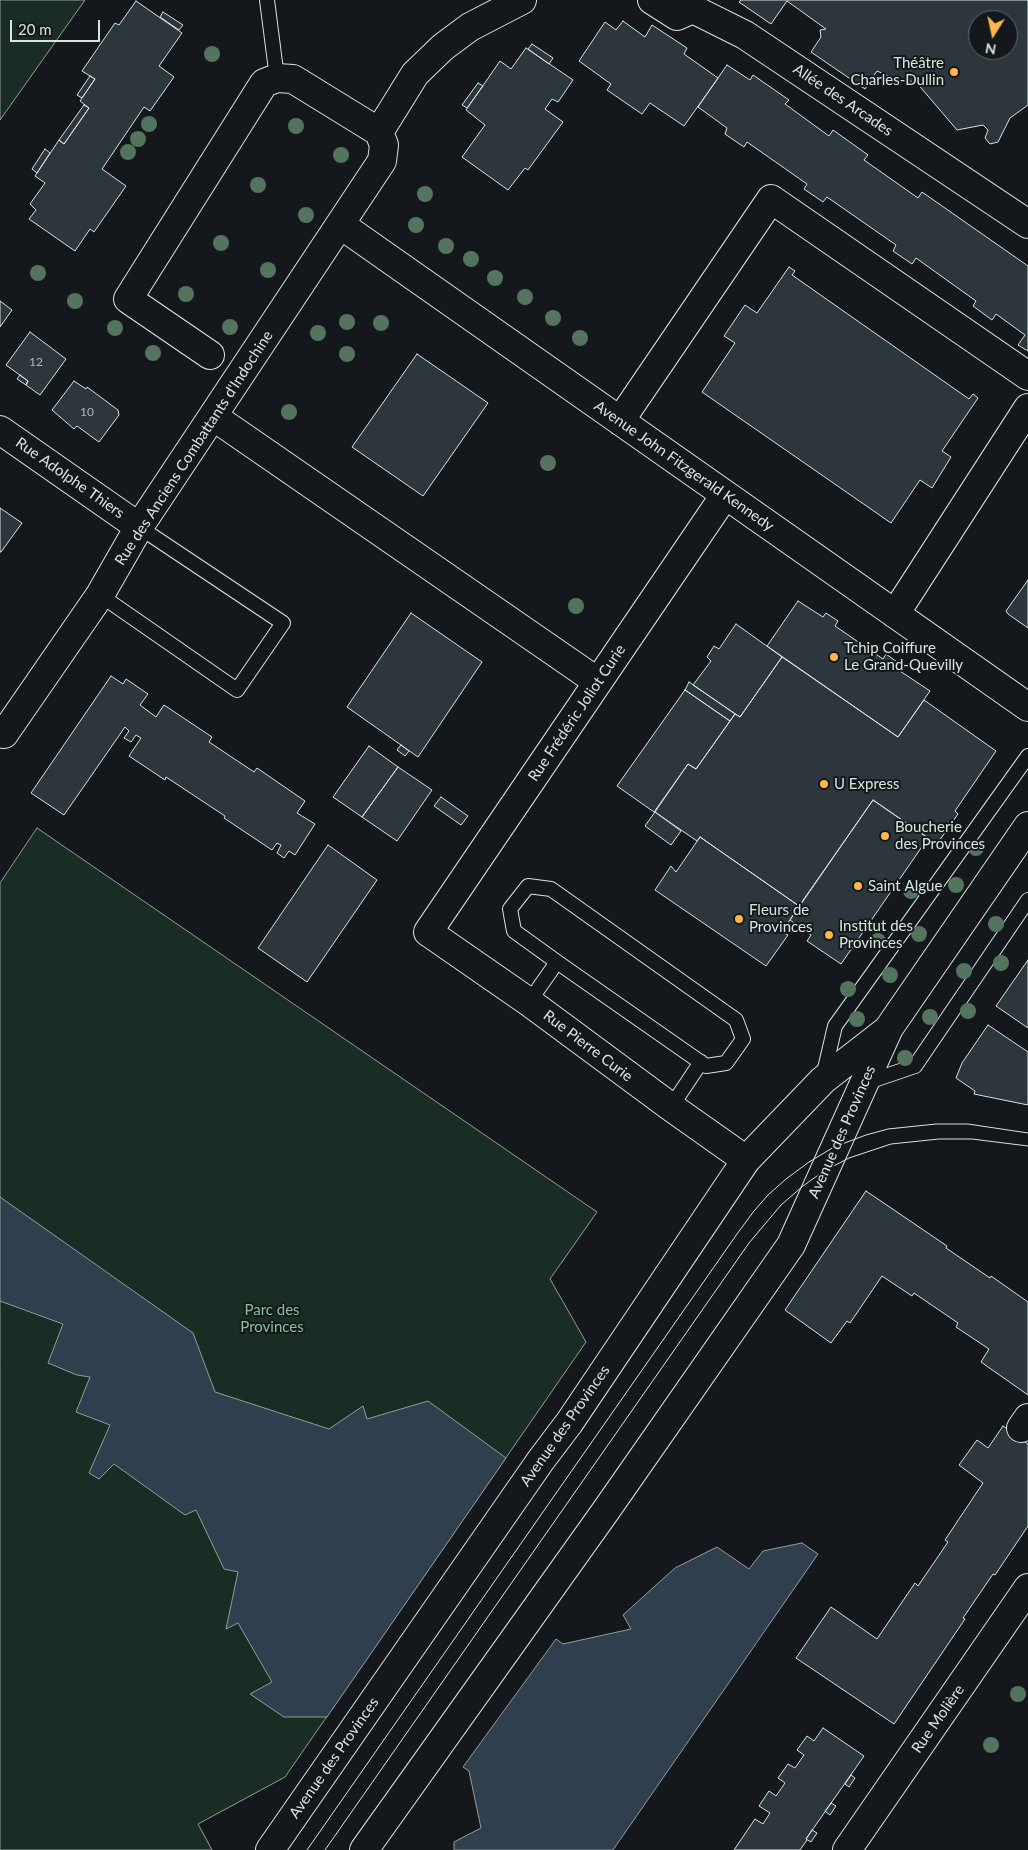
<!DOCTYPE html>
<meta charset="utf-8">
<style>
body{margin:0}
#map{position:relative;width:1028px;height:1850px;overflow:hidden;background:#14181c;font-family:Lato,sans-serif}
canvas{display:block}
.north{position:absolute;left:968px;top:10px;width:50px;height:50px;box-sizing:border-box;background:#14181c;border:1px solid #626a69;border-radius:50%;rotate:190deg;font-size:14px;font-weight:700;line-height:20px;text-align:center;color:#d8e6dc}
.north::after{content:'';display:block;margin:auto;width:18px;height:22px;background:#ffb74d;clip-path:polygon(50% 0,100% 100%,50% 72%,0 100%)}
.scale{position:absolute;left:10px;top:20px;width:90px;height:22px;box-sizing:border-box;border:2px solid #d8e6dc;border-top:0;padding-left:6px;font-size:15px;line-height:18px;white-space:nowrap;color:#d8e6dc;-webkit-text-stroke:4px #14181c;paint-order:stroke}
</style>
<div id="map">
<canvas width="1028" height="1850"></canvas>
<div class="north">N</div>
<div class="scale">20 m</div>
</div>
<script>
const c = document.querySelector('canvas').getContext('2d');
c.lineJoin = 'round';
function fill(path, color) {
  c.fillStyle = color;
  c.fill(path, 'evenodd');
}
function toPath(rows) {
  const path = new Path2D();
  for (const r of rows) {
    path.moveTo(r[0], r[1]);
    for (let i = 2; i < r.length; i += 2) path.lineTo(r[i], r[i + 1]);
  }
  return path;
}
function stroke(path, color, width, dash) {
  c.strokeStyle = color;
  c.lineWidth = width;
  c.lineCap = dash ? 'butt' : 'round';
  c.setLineDash(dash || []);
  c.stroke(path);
}
function label(font, color, halo, rows, align = 'center') {
  c.font = font + ' Lato,sans-serif';
  c.lineWidth = 4;
  c.setLineDash([]);
  c.textBaseline = 'middle';
  c.strokeStyle = halo;
  c.fillStyle = color;
  for (const [text, x, y, turn = 0] of rows) {
    c.save();
    c.translate(x, y);
    c.rotate((+turn || 0) * Math.PI / 180);
    c.textAlign = isNaN(turn) ? turn : align;
    if (halo) c.strokeText(text, 0, 0);
    c.fillText(text, 0, 0);
    c.restore();
  }
}
const green = toPath([
 [0,0,85,0,0,120,0,0],
 [37,828,597,1212,550,1279,586,1342,285,1777,198,1824,212,1850,0,1850,0,883,37,828]
]);
fill(green, '#1a2d24');
stroke(green, '#939e99', 1);
const water = toPath([
 [0,1197,193,1333,215,1392,329,1429,363,1406,367,1419,428,1401,506,1458,327,1717,284,1717,250,1694,272,1682,238,1623,226,1629,238,1572,224,1569,196,1510,185,1515,114,1464,99,1479,89,1473,110,1425,76,1412,90,1377,77,1375,48,1363,63,1324,0,1301,0,1197],
 [802,1543,818,1554,613,1850,454,1850,454,1842,481,1828,469,1771,463,1767,556,1639,563,1644,631,1629,623,1615,675,1568,717,1547,749,1569,763,1551,802,1543]
]);
fill(water, '#2f3f4d');
stroke(water, '#939e99', 1);
const building = toPath([
 [741,0,1028,0,1028,105,1010,118,998,142,990,144,985,138,988,130,983,125,957,130,916,82,895,79,877,71,865,89,811,52,821,37,820,30,826,29,787,1,771,24,739,2,741,0],
 [978,20,1008,20,1008,50,978,50,978,20],
 [136,1,182,33,159,66,174,77,150,111,144,107,102,169,126,186,94,232,90,229,75,251,29,219,36,210,30,204,45,183,35,176,59,140,64,144,89,108,80,101,95,79,82,71,115,23,119,25,136,1],
 [163,12,183,25,179,30,160,17,163,12],
 [623,21,645,37,652,25,687,48,684,54,718,78,684,126,650,103,642,114,607,90,611,84,579,61,605,22,616,30,623,21],
 [532,44,553,58,549,64,528,49,532,44],
 [526,48,573,80,558,102,552,99,545,109,563,122,528,170,525,168,508,190,462,157,485,125,466,110,500,61,511,69,526,48],
 [727,65,750,80,753,75,789,100,785,104,829,136,833,130,868,155,864,160,918,198,922,192,1028,266,1028,351,1018,345,1025,335,996,314,992,320,973,306,976,301,916,258,912,264,893,251,896,245,827,197,823,202,804,189,807,184,747,142,744,147,725,134,727,128,698,107,727,65],
 [90,76,95,79,82,98,77,95,90,76],
 [478,83,483,86,467,108,462,105,478,83],
 [84,105,89,108,64,144,59,140,84,105],
 [45,149,50,153,37,173,32,169,45,149],
 [789,267,795,271,792,275,969,399,973,394,978,398,942,451,951,457,932,488,920,480,891,523,702,392,735,343,724,336,745,305,757,313,789,267],
 [0,301,12,310,0,327,0,301],
 [30,332,66,359,40,395,26,385,28,381,6,365,30,332],
 [417,354,488,403,423,496,352,447,417,354],
 [20,375,28,381,26,385,17,379,20,375],
 [74,381,86,389,87,387,118,410,119,415,99,442,77,426,74,429,52,410,74,381],
 [0,508,22,523,1,552,0,552,0,508],
 [1028,580,1028,628,1008,614,1006,611,1028,580],
 [798,601,823,617,826,613,838,621,835,626,883,659,886,654,897,662,894,667,930,691,898,737,767,646,798,601],
 [411,613,482,662,418,757,347,707,411,613],
 [736,624,782,657,740,717,693,685,711,661,707,657,714,646,719,649,736,624],
 [782,657,898,737,924,700,996,751,955,811,958,814,937,844,873,800,799,906,700,837,697,841,655,812,688,764,696,769,735,714,740,717,782,657],
 [111,676,123,684,126,679,148,694,140,705,156,717,164,705,212,737,209,742,254,772,257,768,305,801,297,813,315,824,295,855,289,851,284,858,277,853,281,845,277,843,272,850,224,818,225,816,166,777,165,780,129,756,141,738,136,735,131,742,124,738,129,731,125,727,64,815,31,793,111,676],
 [689,682,735,714,730,721,685,690,689,682],
 [685,690,730,721,696,769,688,764,654,812,617,786,685,690],
 [401,745,409,751,405,756,397,750,401,745],
 [369,746,398,767,362,817,333,797,369,746],
 [398,767,432,790,397,841,362,817,398,767],
 [441,797,468,816,461,825,434,806,441,797],
 [873,800,928,838,841,964,807,941,811,935,790,920,873,800],
 [655,812,681,831,671,845,645,826,655,812],
 [700,837,799,906,782,932,788,935,766,966,655,890,671,866,676,872,700,837],
 [328,845,377,880,307,982,258,948,328,845],
 [1028,960,1028,1028,996,1006,1028,960],
 [988,1025,1028,1052,1028,1105,974,1094,975,1091,956,1078,962,1063,988,1025],
 [866,1191,947,1246,946,1248,990,1278,991,1276,1028,1302,1028,1395,981,1362,989,1349,956,1327,958,1323,914,1293,912,1296,882,1276,850,1323,847,1321,831,1343,785,1310,866,1191],
 [1003,1426,1028,1444,1028,1526,995,1575,993,1574,963,1618,965,1619,894,1724,796,1658,831,1607,877,1639,915,1583,918,1586,948,1542,945,1540,983,1483,959,1465,977,1440,988,1448,1003,1426],
 [823,1728,864,1756,806,1839,807,1840,800,1850,734,1850,755,1819,763,1824,770,1813,759,1806,769,1791,776,1796,785,1783,778,1778,788,1764,795,1768,804,1755,797,1750,807,1736,814,1741,823,1728],
 [851,1775,855,1778,849,1787,845,1784,851,1775],
 [831,1803,836,1806,830,1815,825,1811,831,1803],
 [812,1830,817,1833,811,1842,806,1839,812,1830]
]);
fill(building, '#2c363c');
stroke(building, '#d8e6dc', 1);
const lane = toPath([
 [267,0,277,78],
 [100,595,237,690,283,623,139,527],
 [529,1002,557,962,706,1066,726,1063,743,1039,736,1020,551,889,528,886,510,909,514,931,557,962],
 [823,1077,835,1026,1028,756],
 [865,1083,915,1066,1028,900],
 [671,1107,701,1062]
]);
const street = toPath([
 [652,0,677,16,693,9,745,35,1028,224],
 [379,132,415,74,443,47,470,27,522,0],
 [341,225,1028,707],
 [214,417,598,682],
 [620,421,771,199,1028,376],
 [0,430,139,527],
 [725,495,428,932,529,1002,671,1107,746,1160],
 [895,614,1028,408],
 [0,732,4,734,100,595,139,527,382,161,384,145,379,132,293,79,277,78,264,83,128,299,210,355],
 [1021,1428,1028,1418],
 [847,1850,1028,1588]
]);
const secondary = toPath([
 [270,1850,541,1460,569,1423,746,1160,823,1080,886,1031],
 [364,1850,607,1509,791,1245,889,1028,1028,826]
]);
stroke(lane, '#d8e6dc', 16);
stroke(street, '#d8e6dc', 30);
stroke(secondary, '#d8e6dc', 30);
stroke(lane, '#14181c', 14);
stroke(street, '#14181c', 28);
stroke(secondary, '#14181c', 28);
stroke(toPath([
 [307,1850,737,1234,754,1211,768,1195,786,1179,809,1162,834,1147,866,1135,888,1129,936,1124,968,1124,1028,1133],
 [325,1850,749,1243,781,1205,803,1186,824,1171,849,1158,891,1144,939,1139,972,1139,1028,1146]
]), '#d8e6dc', 1);
c.fillStyle = '#55745f';
for (const [x, y] of [
 [212,54],
 [149,124],
 [296,126],
 [138,139],
 [128,152],
 [341,155],
 [258,185],
 [425,194],
 [306,215],
 [416,225],
 [221,243],
 [446,246],
 [471,259],
 [268,270],
 [38,273],
 [495,278],
 [186,294],
 [525,297],
 [75,301],
 [553,318],
 [347,322],
 [381,323],
 [230,327],
 [115,328],
 [318,333],
 [580,338],
 [153,353],
 [347,354],
 [289,412],
 [548,463],
 [576,606],
 [976,848],
 [956,885],
 [911,891],
 [996,924],
 [919,934],
 [878,941],
 [1001,963],
 [964,971],
 [890,975],
 [848,989],
 [968,1011],
 [930,1017],
 [857,1019],
 [905,1058],
 [1018,1694],
 [991,1745]
]) {
  c.beginPath();
  c.arc(x, y, 8, 0, 2 * Math.PI);
  c.fill();
}
for (const [x, y, r, color] of [
 [954,72,5,"#ffb74d"],
 [834,657,5,"#ffb74d"],
 [824,784,5,"#ffb74d"],
 [885,836,5,"#ffb74d"],
 [858,886,5,"#ffb74d"],
 [739,919,5,"#ffb74d"],
 [829,935,5,"#ffb74d"]
]) {
  const dot = new Path2D();
  dot.arc(x, y, r, 0, 2 * Math.PI);
  c.fillStyle = color;
  c.fill(dot);
  stroke(dot, '#14181c', 2);
}
label('12px', '#adbab4', null, [
 ["12",36,362],
 ["10",87,412]
]);
label('15px', '#d8e6dc', '#14181c', [
 ["Théâtre",944,63,"right"],
 ["Charles-Dullin",944,80,"right"],
 ["Tchip Coiffure",844,648],
 ["Le Grand-Quevilly",844,665],
 ["U Express",834,784],
 ["Boucherie",895,827],
 ["des Provinces",895,844],
 ["Saint Algue",868,886],
 ["Fleurs de",749,910],
 ["Provinces",749,927],
 ["Institut des",839,926],
 ["Provinces",839,943]
], 'left');
label('15px', '#d8e6dc', '#14181c', [
 ["Allée des Arcades",843,100,34],
 ["Rue des Anciens Combattants d'Indochine",194,448,-57],
 ["Avenue John Fitzgerald Kennedy",684,466,35],
 ["Rue Adolphe Thiers",70,478,35],
 ["Rue Frédéric Joliot Curie",577,713,-56],
 ["Rue Pierre Curie",588,1046,37],
 ["Avenue des Provinces",842,1132,-66],
 ["Avenue des Provinces",565,1426,-55],
 ["Rue Molière",938,1719,-55],
 ["Avenue des Provinces",334,1758,-55]
]);
label('15px', '#8ac095', '#14181c', [
 ["Parc des",272,1310],
 ["Provinces",272,1327]
]);
</script>
